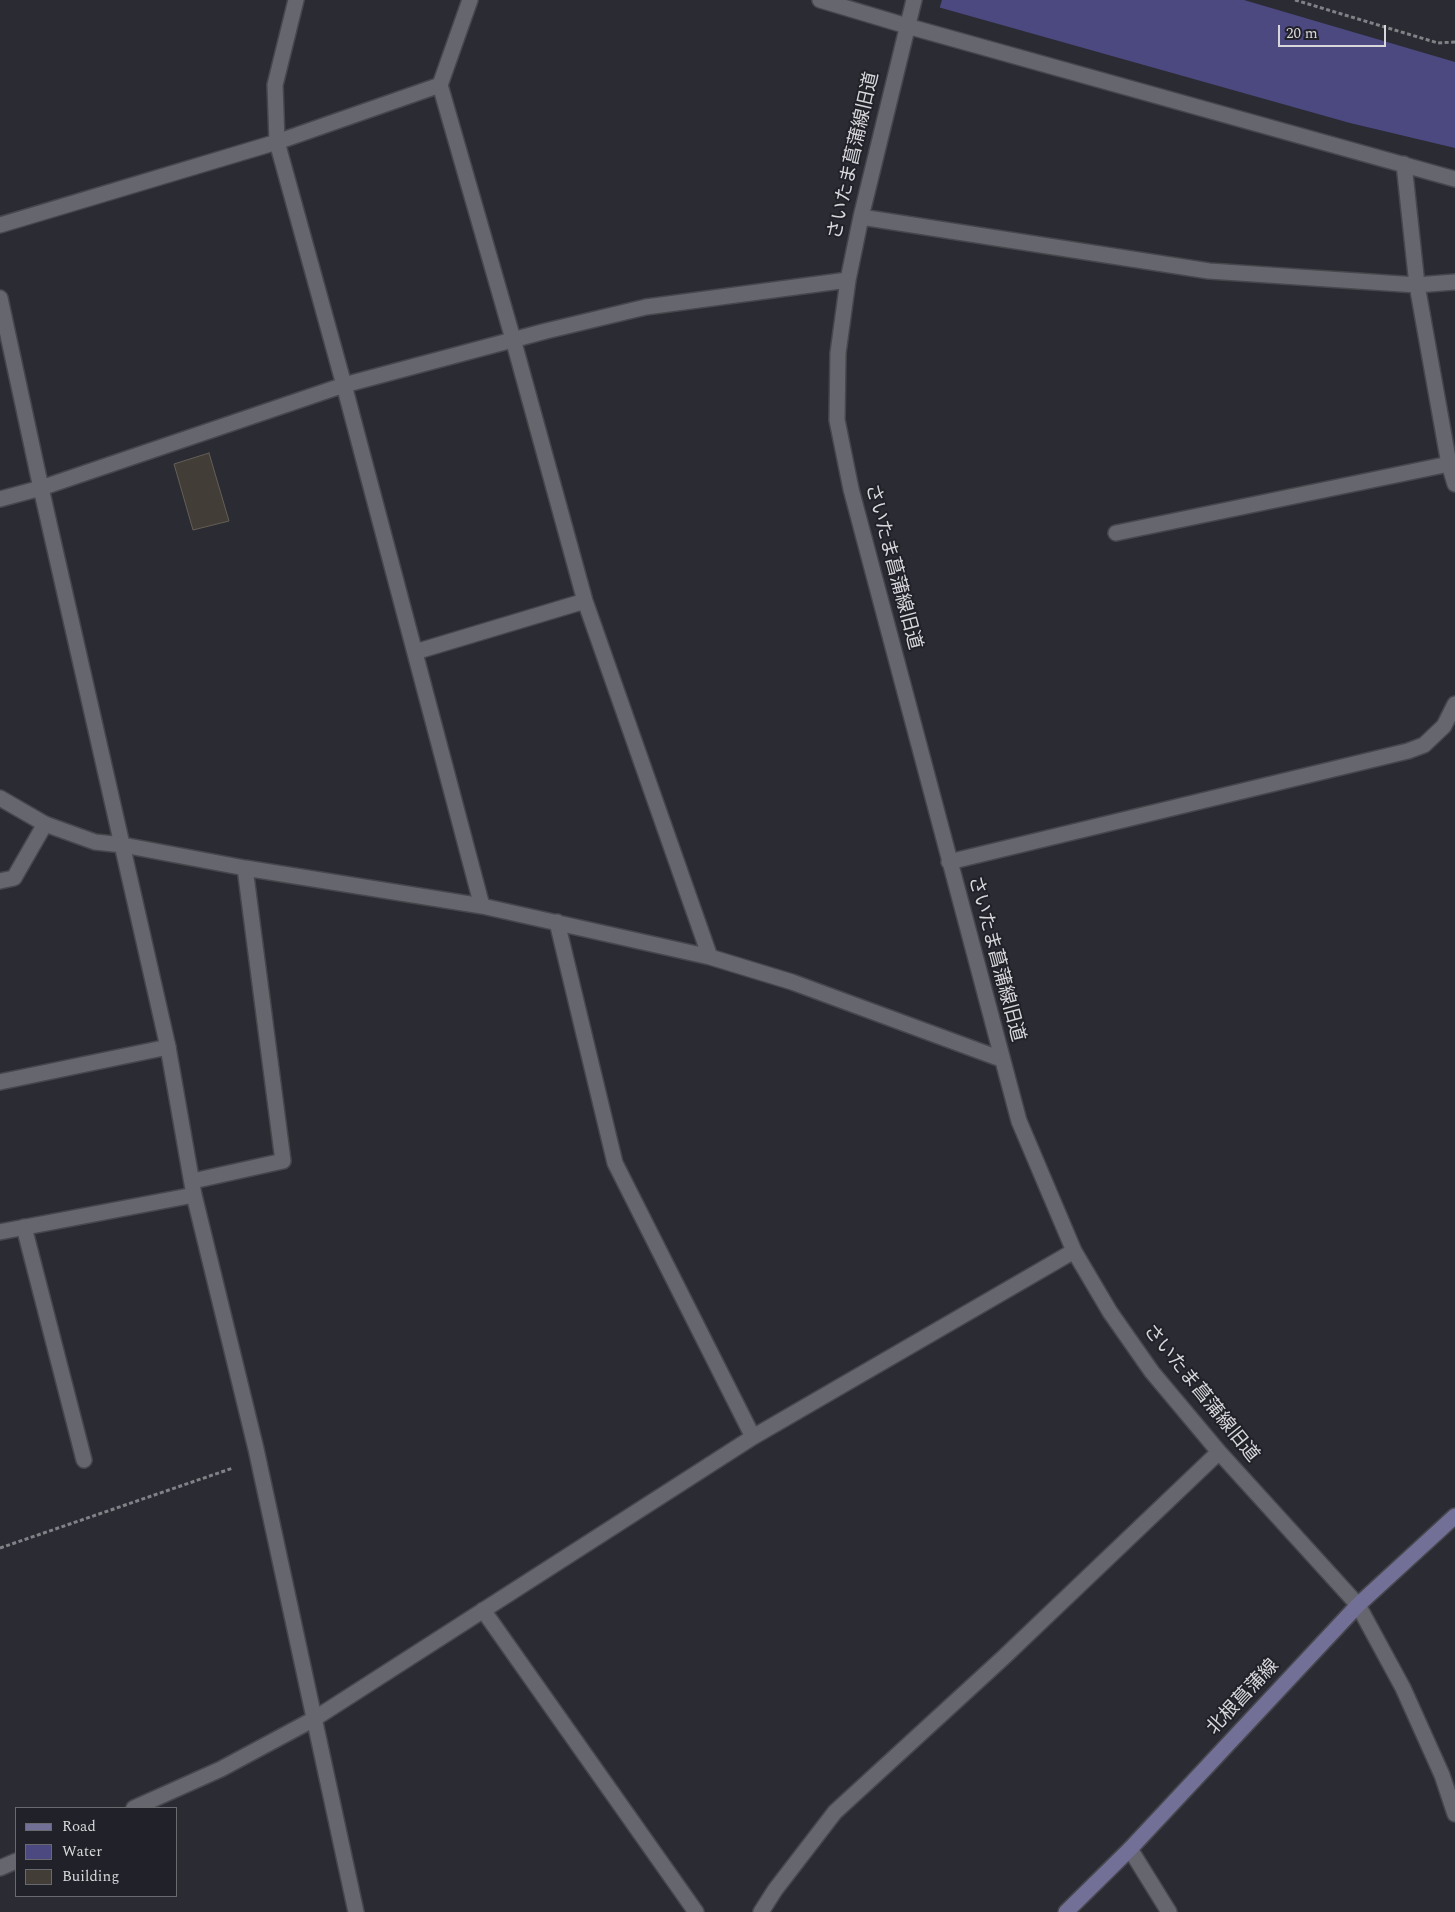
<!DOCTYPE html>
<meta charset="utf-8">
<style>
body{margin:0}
#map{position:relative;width:1455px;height:1912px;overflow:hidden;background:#2b2b33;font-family:Spectral,serif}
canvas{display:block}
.legend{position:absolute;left:15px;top:1807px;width:162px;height:90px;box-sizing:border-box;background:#212129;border:1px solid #696970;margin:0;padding:6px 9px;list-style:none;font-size:15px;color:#d6d6db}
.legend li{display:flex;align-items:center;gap:10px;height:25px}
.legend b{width:25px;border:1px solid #696970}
.scale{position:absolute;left:1278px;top:25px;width:108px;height:22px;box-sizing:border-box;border:2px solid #d6d6db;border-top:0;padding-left:6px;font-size:15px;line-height:18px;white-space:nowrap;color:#d6d6db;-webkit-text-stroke:4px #212129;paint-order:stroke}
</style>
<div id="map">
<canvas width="1455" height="1912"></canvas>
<ul class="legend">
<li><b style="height:6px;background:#737098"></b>Road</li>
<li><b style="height:14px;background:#4c4880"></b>Water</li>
<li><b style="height:14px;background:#423d36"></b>Building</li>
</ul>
<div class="scale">20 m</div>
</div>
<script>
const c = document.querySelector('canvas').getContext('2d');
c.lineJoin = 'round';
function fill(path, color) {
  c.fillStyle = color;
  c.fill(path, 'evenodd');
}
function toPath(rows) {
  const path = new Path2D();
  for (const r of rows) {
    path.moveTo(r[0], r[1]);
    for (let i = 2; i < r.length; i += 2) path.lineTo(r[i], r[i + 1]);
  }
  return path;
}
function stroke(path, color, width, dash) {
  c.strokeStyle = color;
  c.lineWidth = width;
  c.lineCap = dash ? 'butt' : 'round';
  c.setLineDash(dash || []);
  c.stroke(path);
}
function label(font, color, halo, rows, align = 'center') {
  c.font = font + ' Spectral,"Noto Sans JP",serif';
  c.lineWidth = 4;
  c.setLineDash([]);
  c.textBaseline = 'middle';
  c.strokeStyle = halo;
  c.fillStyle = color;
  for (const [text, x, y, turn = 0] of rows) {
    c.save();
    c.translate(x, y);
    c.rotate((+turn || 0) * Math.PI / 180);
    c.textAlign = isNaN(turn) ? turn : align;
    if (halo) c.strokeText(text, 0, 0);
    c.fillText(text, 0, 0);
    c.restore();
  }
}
fill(toPath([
 [913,0,1244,0,1455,62,1455,148,1350,123]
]), '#4c4880');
fill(toPath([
 [910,0,942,0,939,10,912,2]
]), '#2b2b33');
const building = toPath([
 [209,453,229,521,193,530,174,464,209,453]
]);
fill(building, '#423d36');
stroke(building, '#645f57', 1);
const lane = toPath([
 [0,225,277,142,440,85],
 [0,881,14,878,45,824],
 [0,1082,168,1047],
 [24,1227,84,1460]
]);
const street = toPath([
 [296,0,275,85,277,142,344,385,482,906],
 [470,0,440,85,513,339,585,601,710,957],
 [820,0,907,26,1455,179],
 [914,0,861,217,848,280,838,353,837,420,851,489,1019,1121,1074,1251,1110,1312,1152,1372,1219,1452,1358,1605,1403,1688,1442,1775,1455,1814],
 [1404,164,1417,285,1449,464,1455,484],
 [861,217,1209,271,1417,285,1455,282],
 [0,298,41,488,168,1047,194,1195,256,1449,356,1912],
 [0,499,41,488,344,385,546,331,646,307,848,280],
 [1116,533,1449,464],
 [415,652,585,601],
 [0,798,45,824,95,842,123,845,245,868,482,906,710,957,792,982,1001,1059],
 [949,862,1408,751,1424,745,1444,726,1455,704],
 [557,922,615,1163,753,1437],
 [193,1181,283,1161,245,868],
 [0,1232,194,1195],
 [483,1610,696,1912],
 [134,1808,221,1769,314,1719,753,1437,1074,1251],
 [1130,1849,1169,1912],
 [0,1868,16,1861],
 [761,1912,775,1890,835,1812,1004,1657,1219,1452]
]);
const secondary = toPath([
 [1066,1912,1130,1849,1358,1605,1455,1516]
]);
stroke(lane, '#46464d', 18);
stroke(street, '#46464d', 18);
stroke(secondary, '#46464d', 18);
stroke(toPath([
 [1295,0,1438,43,1455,42],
 [0,1548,233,1468]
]), '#818187', 3, [4, 2.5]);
stroke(lane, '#66666f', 15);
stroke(street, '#66666f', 15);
stroke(secondary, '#737098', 15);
label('19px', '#d6d6db', '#212129', [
 ["さいたま菖蒲線旧道",855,156,-77],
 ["さいたま菖蒲線旧道",892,567,75],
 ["さいたま菖蒲線旧道",995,959,75],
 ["さいたま菖蒲線旧道",1200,1394,51],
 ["北根菖蒲線",1244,1698,-47]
]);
</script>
